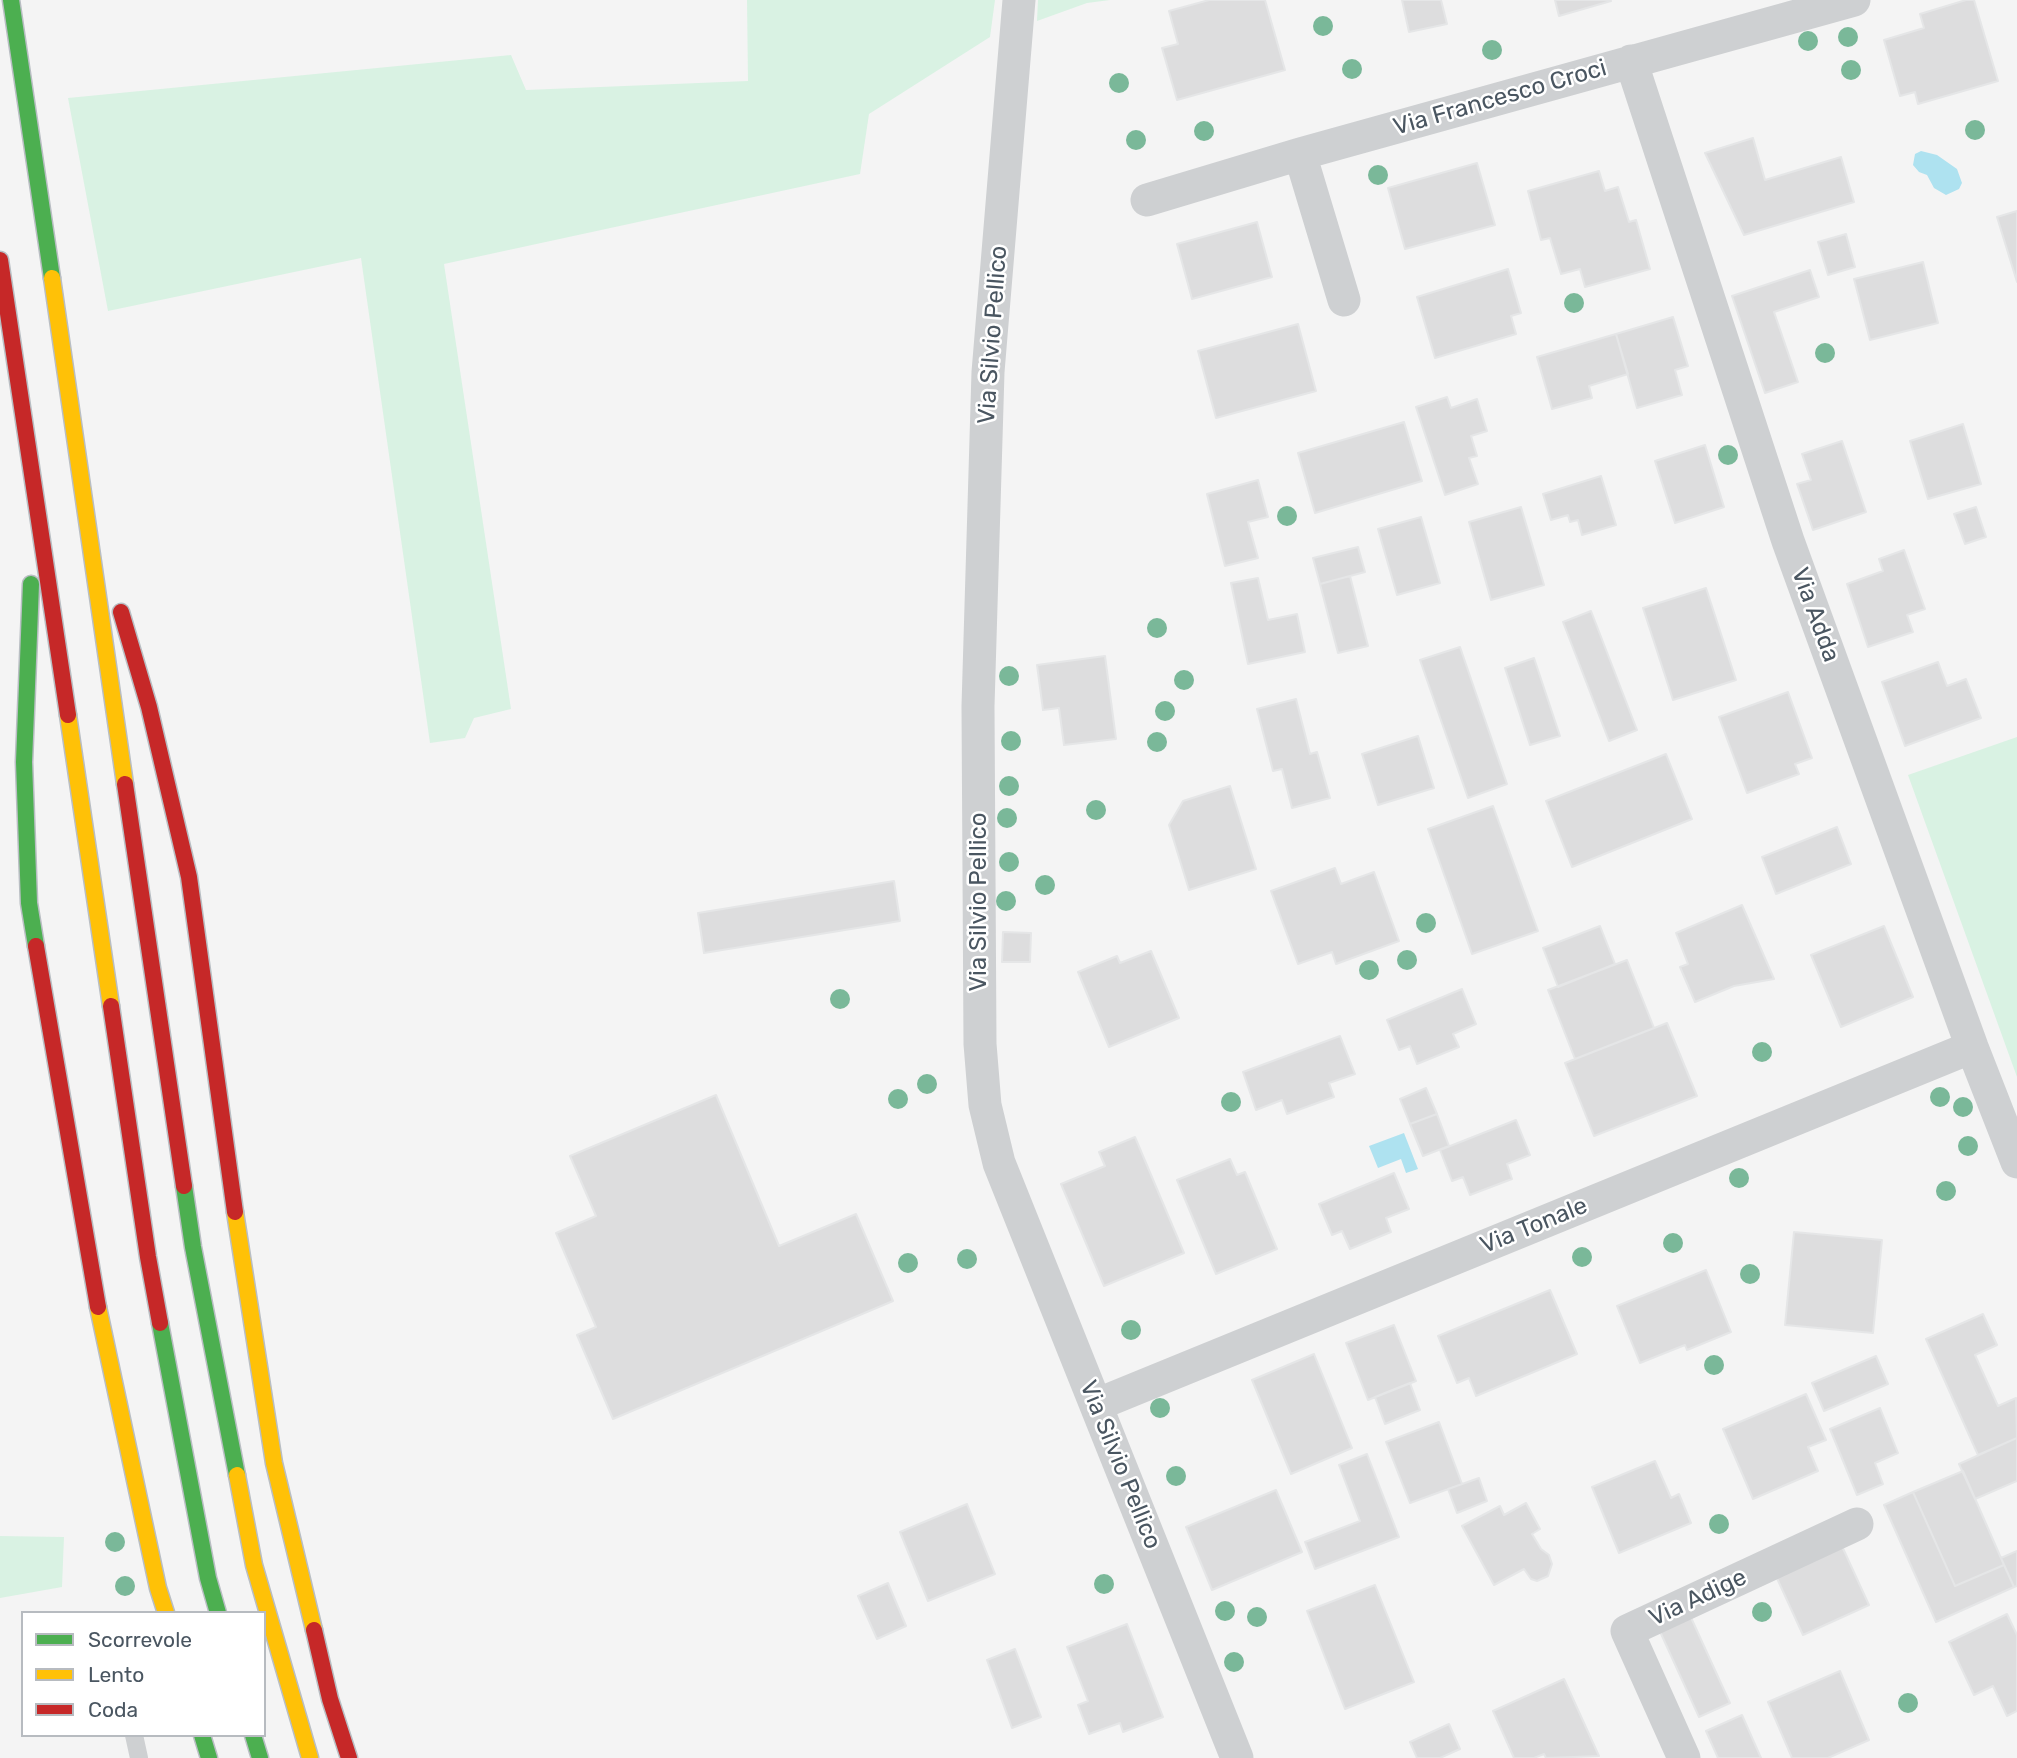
<!DOCTYPE html>
<style>
body{margin:0}
#map{position:relative;width:2017px;height:1758px;overflow:hidden;background:#f4f4f4;font-family:Rubik,sans-serif}
canvas{display:block}
.legend{position:absolute;left:21px;top:1611px;width:245px;height:126px;box-sizing:border-box;background:#fff;border:2px solid #b7bbc0;margin:0;padding:9px 12px;list-style:none;font-size:21px;color:#4a5661}
.legend li{display:flex;align-items:center;gap:14px;height:35px}
.legend b{width:35px;border:2px solid #b7bbc0}
</style>
<div id="map">
<canvas width="2017" height="1758"></canvas>
<ul class="legend">
<li><b style="height:9px;background:#4caf50"></b>Scorrevole</li>
<li><b style="height:9px;background:#ffc107"></b>Lento</li>
<li><b style="height:9px;background:#c62828"></b>Coda</li>
</ul>
</div>
<script>
const c = document.querySelector('canvas').getContext('2d');
c.lineJoin = 'round';
function fill(path, color) {
  c.fillStyle = color;
  c.fill(path, 'evenodd');
}
function toPath(rows) {
  const path = new Path2D();
  for (const r of rows) {
    path.moveTo(r[0], r[1]);
    for (let i = 2; i < r.length; i += 2) path.lineTo(r[i], r[i + 1]);
  }
  return path;
}
function stroke(path, color, width, dash) {
  c.strokeStyle = color;
  c.lineWidth = width;
  c.lineCap = dash ? 'butt' : 'round';
  c.setLineDash(dash || []);
  c.stroke(path);
}
function label(font, color, halo, rows, align = 'center') {
  c.font = font + ' Rubik,sans-serif';
  c.lineWidth = 5;
  c.setLineDash([]);
  c.textBaseline = 'middle';
  c.strokeStyle = halo;
  c.fillStyle = color;
  for (const [text, x, y, turn = 0] of rows) {
    c.save();
    c.translate(x, y);
    c.rotate((+turn || 0) * Math.PI / 180);
    c.textAlign = isNaN(turn) ? turn : align;
    if (halo) c.strokeText(text, 0, 0);
    c.fillText(text, 0, 0);
    c.restore();
  }
}
fill(toPath([
 [747,0,995,0,990,37,869,114,860,174,444,264,511,709,474,718,465,738,430,743,361,258,108,311,68,98,511,55,526,90,748,81],
 [1038,0,1110,0,1087,3,1037,21],
 [2017,737,2017,1077,1908,775],
 [0,1536,64,1537,62,1587,0,1598]
]), '#d9f2e3');
fill(toPath([
 [1921,151,1937,155,1957,169,1962,183,1959,189,1946,195,1934,188,1927,175,1919,172,1913,165,1915,154],
 [1404,1133,1418,1169,1406,1173,1401,1159,1378,1168,1369,1146]
]), '#aee2f0');
const building = toPath([
 [1209,0,1265,0,1285,70,1177,100,1162,48,1178,44,1169,11,1209,0],
 [1402,0,1441,0,1447,24,1409,32,1402,0],
 [1555,0,1610,0,1611,1,1559,16,1555,0],
 [1966,0,1974,0,1998,81,1918,104,1915,92,1900,96,1884,40,1924,28,1920,14,1966,0],
 [1753,138,1765,180,1841,157,1854,202,1744,235,1705,153,1753,138],
 [1477,163,1495,225,1405,249,1388,188,1477,163],
 [1599,171,1605,191,1618,187,1629,222,1636,220,1650,269,1585,287,1580,269,1561,274,1550,238,1541,240,1528,191,1599,171],
 [2017,211,2017,282,1997,217,2017,211],
 [1257,222,1272,277,1192,299,1177,244,1257,222],
 [1846,234,1855,267,1828,275,1818,242,1846,234],
 [1923,262,1938,323,1870,340,1854,279,1923,262],
 [1508,269,1521,313,1511,316,1516,334,1435,358,1417,297,1508,269],
 [1810,270,1819,297,1774,312,1798,382,1765,393,1732,296,1810,270],
 [1673,317,1688,366,1675,370,1682,395,1637,408,1616,334,1673,317],
 [1298,324,1316,391,1216,418,1198,351,1298,324],
 [1616,334,1628,374,1589,386,1592,398,1552,409,1537,357,1616,334],
 [1447,397,1451,408,1477,399,1487,431,1471,436,1477,456,1469,458,1478,484,1445,495,1416,407,1447,397],
 [1404,422,1422,481,1315,513,1298,453,1404,422],
 [1963,424,1981,484,1928,499,1910,441,1963,424],
 [1842,441,1866,512,1813,530,1797,484,1811,480,1802,454,1842,441],
 [1705,445,1724,507,1675,523,1655,461,1705,445],
 [1601,476,1616,525,1582,535,1578,520,1570,522,1568,515,1551,520,1543,494,1601,476],
 [1258,480,1268,517,1248,522,1258,558,1225,566,1207,494,1258,480],
 [1521,507,1544,585,1491,600,1469,522,1521,507],
 [1976,507,1986,537,1965,544,1954,514,1976,507],
 [1421,517,1440,583,1397,595,1378,529,1421,517],
 [1358,547,1365,572,1320,584,1313,558,1358,547],
 [1904,550,1925,609,1907,615,1913,632,1868,647,1847,584,1883,571,1879,559,1904,550],
 [1350,576,1368,646,1338,653,1320,584,1350,576],
 [1258,578,1268,620,1297,614,1305,652,1248,664,1231,583,1258,578],
 [1706,588,1736,680,1673,700,1643,608,1706,588],
 [1591,611,1637,730,1609,741,1563,622,1591,611],
 [1460,647,1507,784,1468,798,1420,660,1460,647],
 [1105,656,1116,739,1064,745,1059,708,1043,710,1037,665,1105,656],
 [1534,658,1560,736,1530,745,1505,668,1534,658],
 [1938,662,1947,686,1966,679,1981,718,1905,746,1882,682,1938,662],
 [1788,692,1812,758,1795,764,1799,774,1747,793,1719,717,1788,692],
 [1296,699,1310,754,1317,752,1330,798,1292,808,1282,769,1273,771,1257,709,1296,699],
 [1418,736,1434,788,1378,805,1362,754,1418,736],
 [1666,754,1692,819,1572,867,1546,801,1666,754],
 [1230,786,1256,869,1189,890,1169,825,1183,801,1230,786],
 [1493,806,1538,931,1472,954,1428,829,1493,806],
 [1837,827,1851,864,1776,894,1762,857,1837,827],
 [1335,868,1341,884,1374,872,1399,941,1336,964,1332,952,1298,964,1271,891,1335,868],
 [894,881,900,921,704,953,698,913,894,881],
 [1742,905,1774,979,1734,986,1695,1002,1680,967,1688,964,1676,933,1742,905],
 [1600,926,1615,964,1558,987,1543,948,1600,926],
 [1884,926,1913,997,1841,1027,1811,955,1884,926],
 [1003,932,1031,933,1030,962,1002,962,1003,932],
 [1151,951,1179,1018,1109,1047,1078,972,1117,956,1120,963,1151,951],
 [1627,960,1654,1028,1575,1059,1548,990,1627,960],
 [1462,989,1476,1024,1453,1034,1459,1047,1417,1064,1410,1046,1399,1050,1387,1020,1462,989],
 [1667,1023,1697,1096,1594,1136,1565,1063,1667,1023],
 [1340,1036,1355,1074,1329,1083,1334,1097,1287,1114,1282,1100,1256,1110,1243,1072,1340,1036],
 [1426,1088,1437,1114,1410,1124,1400,1099,1426,1088],
 [716,1095,779,1246,856,1214,893,1301,613,1419,577,1335,596,1327,556,1233,596,1216,570,1156,716,1095],
 [1437,1114,1449,1146,1423,1156,1410,1124,1437,1114],
 [1516,1120,1530,1155,1507,1164,1512,1179,1470,1195,1463,1177,1452,1181,1440,1150,1516,1120],
 [1135,1137,1184,1253,1104,1286,1061,1184,1105,1166,1099,1152,1135,1137],
 [1230,1159,1237,1175,1245,1172,1277,1249,1216,1274,1177,1180,1230,1159],
 [1394,1173,1409,1209,1386,1218,1391,1232,1350,1249,1342,1231,1332,1235,1319,1204,1394,1173],
 [1794,1232,1882,1240,1873,1333,1785,1325,1794,1232],
 [1706,1270,1731,1332,1687,1350,1685,1345,1640,1363,1617,1306,1706,1270],
 [1550,1290,1577,1354,1476,1396,1469,1378,1457,1383,1438,1336,1550,1290],
 [1983,1314,1997,1345,1975,1355,1998,1406,2016,1398,2017,1438,1978,1455,1926,1339,1983,1314],
 [1394,1325,1416,1381,1368,1400,1346,1343,1394,1325],
 [1314,1354,1352,1448,1291,1474,1252,1380,1314,1354],
 [1876,1356,1888,1384,1824,1411,1812,1383,1876,1356],
 [1410,1383,1420,1410,1385,1424,1375,1397,1410,1383],
 [1806,1394,1826,1440,1808,1447,1818,1471,1753,1499,1723,1429,1806,1394],
 [1880,1408,1898,1453,1875,1463,1883,1484,1857,1495,1830,1429,1880,1408],
 [1439,1422,1462,1484,1410,1503,1386,1442,1439,1422],
 [2017,1438,2017,1481,1975,1499,1959,1464,2017,1438],
 [1367,1454,1399,1537,1315,1569,1305,1542,1360,1521,1339,1465,1367,1454],
 [1655,1461,1671,1498,1679,1494,1691,1523,1619,1553,1592,1487,1655,1461],
 [1963,1471,2004,1565,1955,1586,1913,1492,1963,1471],
 [1479,1478,1487,1501,1457,1513,1448,1489,1479,1478],
 [1276,1490,1302,1552,1212,1590,1186,1527,1276,1490],
 [1913,1492,1955,1586,2004,1565,2014,1587,1936,1622,1884,1505,1913,1492],
 [1526,1503,1540,1529,1532,1534,1541,1549,1549,1555,1552,1564,1548,1576,1537,1581,1531,1579,1524,1569,1494,1585,1462,1526,1500,1506,1504,1515,1526,1503],
 [967,1504,995,1574,928,1601,900,1532,967,1504],
 [1841,1544,1869,1605,1803,1635,1775,1574,1841,1544],
 [2017,1551,2017,1586,2014,1587,2001,1558,2017,1551],
 [888,1583,906,1626,877,1639,858,1596,888,1583],
 [1375,1585,1414,1682,1345,1709,1307,1611,1375,1585],
 [1688,1611,1730,1703,1699,1717,1657,1625,1688,1611],
 [2007,1614,2017,1635,2017,1711,2007,1716,1993,1686,1974,1695,1949,1642,2007,1614],
 [1127,1624,1163,1717,1123,1732,1120,1723,1089,1734,1078,1705,1088,1701,1067,1647,1127,1624],
 [1015,1649,1041,1717,1012,1728,987,1660,1015,1649],
 [1840,1671,1869,1740,1828,1758,1792,1758,1768,1702,1840,1671],
 [1564,1679,1599,1756,1546,1758,1544,1754,1534,1758,1514,1758,1493,1711,1564,1679],
 [1742,1715,1761,1758,1718,1758,1706,1731,1742,1715],
 [1449,1724,1460,1749,1440,1758,1417,1758,1410,1742,1449,1724]
]);
fill(building, '#ddddde');
stroke(building, '#e5e6e7', 2);
const fast = toPath([
 [11,0,52,278],
 [31,584,24,762,29,903,36,946],
 [184,1186,193,1247,237,1475],
 [160,1323,208,1578,218,1613],
 [202,1735,209,1758],
 [253,1735,260,1758]
]);
const slow = toPath([
 [52,278,125,784],
 [68,715,111,1006],
 [235,1212,274,1463,314,1630],
 [98,1307,158,1588,166,1613],
 [237,1475,254,1565,310,1758]
]);
const jam = toPath([
 [0,260,68,715],
 [121,612,149,707,189,877,235,1212],
 [125,784,184,1186],
 [36,946,98,1307],
 [111,1006,148,1257,160,1323],
 [314,1630,330,1699,349,1758]
]);
stroke(fast, '#b9bec3', 19);
stroke(slow, '#b9bec3', 19);
stroke(jam, '#b9bec3', 19);
stroke(toPath([
 [134,1735,139,1758]
]), '#ced0d2', 18);
stroke(toPath([
 [1019,0,988,372,978,706,980,1044,985,1105,999,1163,1237,1758],
 [1631,61,1788,541,1972,1047,2017,1162],
 [1300,154,1344,300],
 [1147,200,1300,154,1854,0],
 [1096,1405,1972,1047],
 [1684,1758,1627,1631,1857,1524]
]), '#ced0d2', 33);
stroke(fast, '#4caf50', 16);
stroke(slow, '#ffc107', 16);
stroke(jam, '#c62828', 16);
c.fillStyle = '#7ab899';
for (const [x, y] of [
 [1323,26],
 [1848,37],
 [1808,41],
 [1492,50],
 [1352,69],
 [1851,70],
 [1119,83],
 [1975,130],
 [1204,131],
 [1136,140],
 [1378,175],
 [1574,303],
 [1825,353],
 [1728,455],
 [1287,516],
 [1157,628],
 [1009,676],
 [1184,680],
 [1165,711],
 [1011,741],
 [1157,742],
 [1009,786],
 [1096,810],
 [1007,818],
 [1009,862],
 [1045,885],
 [1006,901],
 [1426,923],
 [1407,960],
 [1369,970],
 [840,999],
 [1762,1052],
 [927,1084],
 [1940,1097],
 [898,1099],
 [1231,1102],
 [1963,1107],
 [1968,1146],
 [1739,1178],
 [1946,1191],
 [1673,1243],
 [1582,1257],
 [967,1259],
 [908,1263],
 [1750,1274],
 [1131,1330],
 [1714,1365],
 [1160,1408],
 [1176,1476],
 [1719,1524],
 [115,1542],
 [1104,1584],
 [125,1586],
 [1225,1611],
 [1762,1612],
 [1257,1617],
 [1234,1662],
 [1908,1703]
]) {
  c.beginPath();
  c.arc(x, y, 10, 0, 2 * Math.PI);
  c.fill();
}
label('24px', '#4a5661', '#fff', [
 ["Via Francesco Croci",1500,98,-16],
 ["Via Silvio Pellico",993,335,-86],
 ["Via Adda",1815,615,70],
 ["Via Silvio Pellico",979,902,-90],
 ["Via Tonale",1534,1226,-22],
 ["Via Silvio Pellico",1120,1465,68],
 ["Via Adige",1698,1598,-25]
]);
</script>
